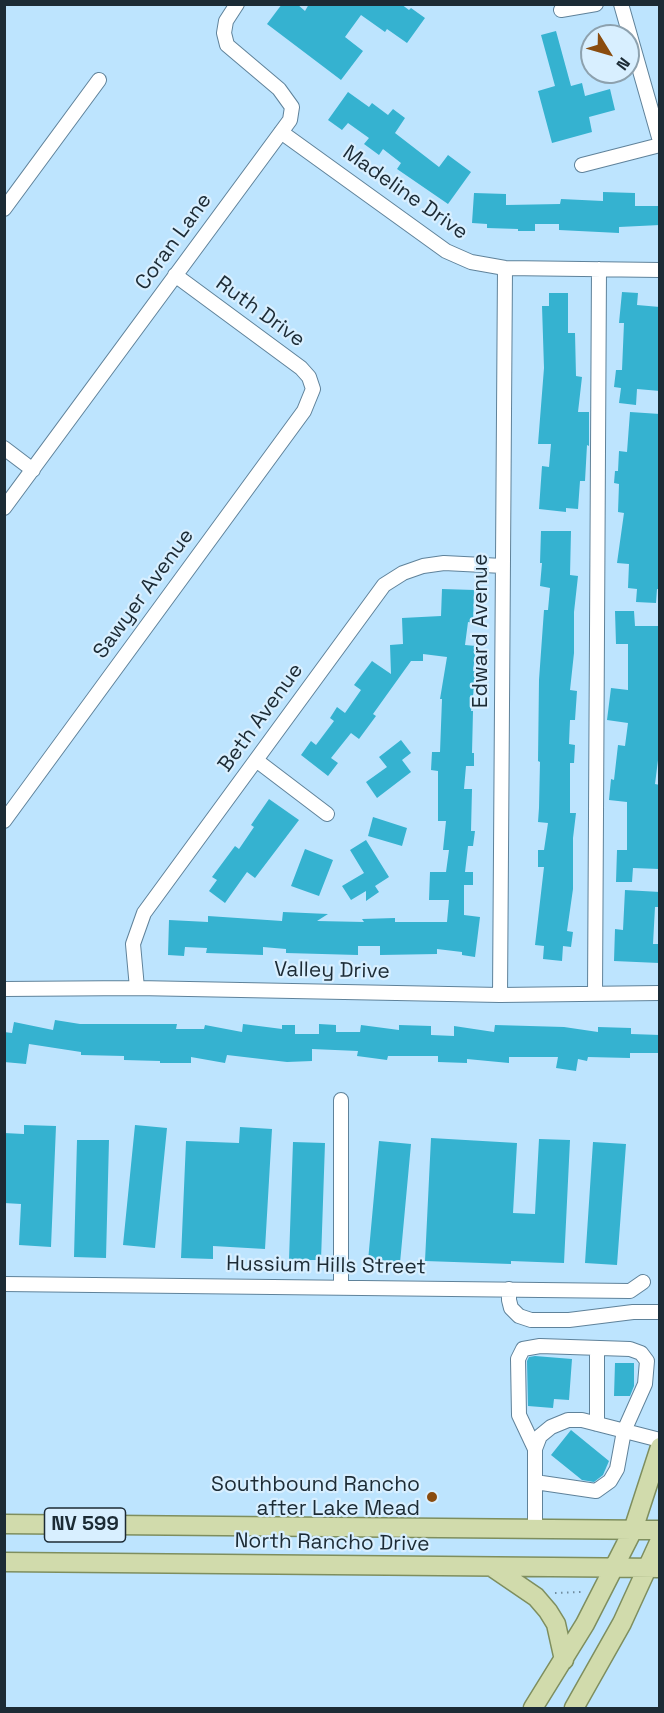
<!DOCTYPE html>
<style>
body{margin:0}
#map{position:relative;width:664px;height:1713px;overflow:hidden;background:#bde4fe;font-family:"Space Grotesk",sans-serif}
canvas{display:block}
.frame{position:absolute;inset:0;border:6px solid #1c2b35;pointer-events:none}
.north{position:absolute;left:580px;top:24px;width:60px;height:60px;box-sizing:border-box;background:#d8efff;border:2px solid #8da1ae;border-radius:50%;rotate:127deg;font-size:16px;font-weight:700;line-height:24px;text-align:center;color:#1c2b35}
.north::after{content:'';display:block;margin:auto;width:21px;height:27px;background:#8a4c0f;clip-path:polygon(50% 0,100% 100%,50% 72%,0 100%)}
</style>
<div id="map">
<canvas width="664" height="1713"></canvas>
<div class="frame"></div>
<div class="north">N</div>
</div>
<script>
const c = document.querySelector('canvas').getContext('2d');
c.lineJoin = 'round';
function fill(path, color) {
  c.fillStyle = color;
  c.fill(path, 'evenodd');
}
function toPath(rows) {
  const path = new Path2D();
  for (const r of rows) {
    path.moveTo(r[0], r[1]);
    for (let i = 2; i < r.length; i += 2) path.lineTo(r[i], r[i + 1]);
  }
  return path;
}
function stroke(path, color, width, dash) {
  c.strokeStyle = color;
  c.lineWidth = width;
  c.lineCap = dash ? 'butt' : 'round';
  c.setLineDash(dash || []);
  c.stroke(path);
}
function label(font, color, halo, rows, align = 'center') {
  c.font = font + ' "Space Grotesk",sans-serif';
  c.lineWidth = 4.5;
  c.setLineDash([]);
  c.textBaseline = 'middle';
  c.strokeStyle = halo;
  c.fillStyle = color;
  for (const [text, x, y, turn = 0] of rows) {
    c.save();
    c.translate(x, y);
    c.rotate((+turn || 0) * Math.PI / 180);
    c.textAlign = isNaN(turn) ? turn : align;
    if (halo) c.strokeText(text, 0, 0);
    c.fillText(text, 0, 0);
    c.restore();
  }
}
fill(toPath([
 [282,4,297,4,305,11,309,4,401,4,409,10,411,8,425,18,407,43,387,29,385,32,361,15,345,37,363,51,341,80,267,24],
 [556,31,571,86,582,83,585,96,610,89,615,110,589,117,592,132,552,143,538,91,555,86,541,35],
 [348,92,369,107,372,103,388,115,393,109,405,118,395,133,439,167,448,155,471,172,448,204,397,169,401,163,383,149,379,155,364,144,369,138,348,123,342,130,328,120],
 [603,192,635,193,635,206,660,206,660,225,619,227,619,233,559,230,559,224,535,224,535,231,518,231,518,229,487,228,487,224,472,223,474,193,506,194,506,205,560,204,561,199,603,201],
 [622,292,638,293,637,305,660,307,660,391,637,389,636,405,619,403,621,388,614,387,616,370,622,370,624,323,619,323],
 [549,293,568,293,568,333,575,333,576,376,582,377,578,412,589,412,589,446,587,445,585,481,580,481,578,509,566,508,566,512,539,509,542,466,549,467,551,444,538,444,544,368,542,306,549,306],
 [630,412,660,414,660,589,657,589,656,603,636,602,637,589,628,588,629,564,617,563,624,513,618,512,619,484,614,483,615,471,618,471,619,451,627,452],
 [541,531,571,531,570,575,578,576,574,612,574,653,570,690,577,691,575,720,570,720,569,744,575,745,574,763,570,763,570,813,576,813,573,838,573,889,567,931,573,932,571,947,563,946,562,961,543,959,544,946,535,945,544,867,538,867,538,850,544,850,548,823,538,822,539,808,540,762,538,761,539,680,544,610,548,610,550,588,540,586,542,563,540,563],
 [442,589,474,590,473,623,468,622,465,645,476,646,473,671,476,672,471,711,473,711,472,753,474,753,474,766,466,766,464,789,472,789,471,831,475,831,473,846,468,846,465,872,473,872,473,885,464,885,464,915,480,917,475,957,462,955,462,952,437,949,437,954,380,955,380,946,358,946,358,955,286,953,286,949,263,947,263,955,236,954,206,953,207,948,185,947,184,956,168,955,169,920,208,922,208,916,282,921,283,912,328,914,317,921,364,922,362,919,395,918,395,922,447,922,449,900,429,900,430,872,446,872,449,850,443,850,446,821,438,821,438,771,431,770,432,752,440,752,442,699,440,699,447,657,423,654,423,661,411,661,373,714,376,716,359,739,351,733,331,758,338,763,328,776,301,755,311,741,316,745,334,721,330,718,337,707,345,713,361,690,354,685,372,661,391,674,390,645,403,644,402,618,441,616],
 [615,611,634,611,635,626,660,626,660,744,655,784,660,785,659,869,633,868,632,882,616,882,617,850,627,850,627,802,609,800,611,779,614,780,618,745,625,746,628,723,607,720,611,688,628,690,628,644,616,644],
 [401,740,411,753,402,760,411,772,377,798,366,782,387,767,379,757],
 [269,799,299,820,255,878,247,872,225,903,209,891,217,880,212,877,235,846,239,849,254,827,251,825],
 [373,817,407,828,402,846,368,836],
 [366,840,389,877,375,886,379,892,366,901,366,891,351,900,342,886,364,873,350,850],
 [305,849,333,860,319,896,291,886],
 [625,890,660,892,660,907,655,907,653,944,660,944,659,963,614,961,615,929,623,930],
 [55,1020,80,1024,177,1024,176,1029,204,1029,205,1025,242,1032,243,1024,282,1029,282,1025,295,1025,295,1034,319,1034,319,1024,336,1025,336,1032,360,1032,361,1025,399,1030,399,1025,431,1026,431,1035,454,1036,454,1026,494,1032,495,1025,564,1027,598,1032,598,1027,631,1028,631,1034,660,1035,660,1053,630,1053,630,1058,588,1057,587,1061,578,1059,576,1071,556,1068,558,1057,509,1057,509,1063,467,1059,467,1063,438,1062,438,1056,388,1056,387,1060,357,1056,358,1051,312,1049,312,1061,287,1062,227,1055,225,1063,191,1057,191,1063,160,1063,160,1061,124,1060,124,1056,81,1055,81,1052,29,1044,26,1064,4,1062,4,1032,12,1033,14,1022,53,1030],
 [24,1125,56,1126,51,1247,19,1245,21,1204,4,1203,4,1133,24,1134],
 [135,1125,167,1128,155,1248,123,1245],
 [240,1127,272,1129,265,1249,213,1246,213,1259,181,1258,186,1141,239,1143],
 [431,1138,517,1143,513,1213,535,1214,539,1139,570,1140,564,1263,511,1261,511,1264,425,1261],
 [77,1140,109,1140,106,1258,74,1257],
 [379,1141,411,1144,400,1263,368,1261],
 [293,1142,325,1143,321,1260,289,1260],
 [593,1142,626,1144,617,1265,585,1263],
 [535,1356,572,1359,569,1400,554,1399,553,1408,528,1406,527,1361,529,1357],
 [615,1363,634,1363,634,1386,630,1396,614,1396],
 [571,1430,609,1461,603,1475,594,1482,582,1480,551,1455]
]), '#35b2d0');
const minor = toPath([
 [621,4,660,141],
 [561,10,596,4],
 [281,132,446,251,471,262,505,268,660,270],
 [582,165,660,145],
 [4,209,99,80],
 [4,448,33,470],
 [4,508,290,120,292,107,279,89,227,45,224,33,226,21,237,4],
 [256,760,327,814],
 [4,821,304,411,313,389,309,377,301,368,175,275],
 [137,988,133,944,144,913,384,585,403,573,423,566,444,563,503,566],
 [4,989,137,988,500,995,660,993],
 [595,994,599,269],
 [500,995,505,268],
 [4,1284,630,1291,643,1282],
 [341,1287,341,1100],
 [509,1289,509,1300,511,1308,519,1316,531,1320,569,1320,633,1312,660,1312],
 [597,1424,597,1349],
 [535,1482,596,1491,610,1481,617,1469,624,1431,645,1384,647,1361,641,1353,630,1349,540,1346,523,1349,518,1359,519,1415,535,1449],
 [535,1529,535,1449,540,1436,551,1427,568,1420,582,1420,660,1440]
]);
const major = toPath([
 [4,1524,660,1530],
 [4,1562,660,1568],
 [492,1567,536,1597,548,1611,556,1624,564,1660],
 [533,1708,585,1624,633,1530,660,1447],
 [574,1708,622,1623,660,1540]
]);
stroke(minor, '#5f829a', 16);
stroke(major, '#7e8e5e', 21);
stroke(toPath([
 [555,1593,582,1592]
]), '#718da0', 2, [1.5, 4.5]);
stroke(minor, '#fff', 14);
stroke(major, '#d1dbac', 18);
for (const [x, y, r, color] of [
 [432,1497,6,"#8a4c0f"]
]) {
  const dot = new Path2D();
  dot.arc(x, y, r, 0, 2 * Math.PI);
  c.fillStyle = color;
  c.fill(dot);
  stroke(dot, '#d8efff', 2);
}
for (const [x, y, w] of [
 [85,1525,81]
]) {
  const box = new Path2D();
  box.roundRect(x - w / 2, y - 17, w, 34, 4.5);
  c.fillStyle = '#d8efff';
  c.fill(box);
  stroke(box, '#1c2b35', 1.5);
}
label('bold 20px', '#1c2b35', null, [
 ["NV 599",85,1525]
]);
label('21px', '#1c2b35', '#d8efff', [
 ["Madeline Drive",405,193,35],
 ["Coran Lane",174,242,-54],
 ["Ruth Drive",260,312,36],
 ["Sawyer Avenue",144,594,-54],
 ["Edward Avenue",481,631,-90],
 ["Beth Avenue",261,718,-54],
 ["Valley Drive",332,971,1],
 ["Hussium Hills Street",326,1266,1],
 ["North Rancho Drive",332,1543,1]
]);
label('21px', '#1c2b35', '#d8efff', [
 ["Southbound Rancho",420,1485],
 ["after Lake Mead",420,1509]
], 'right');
</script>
